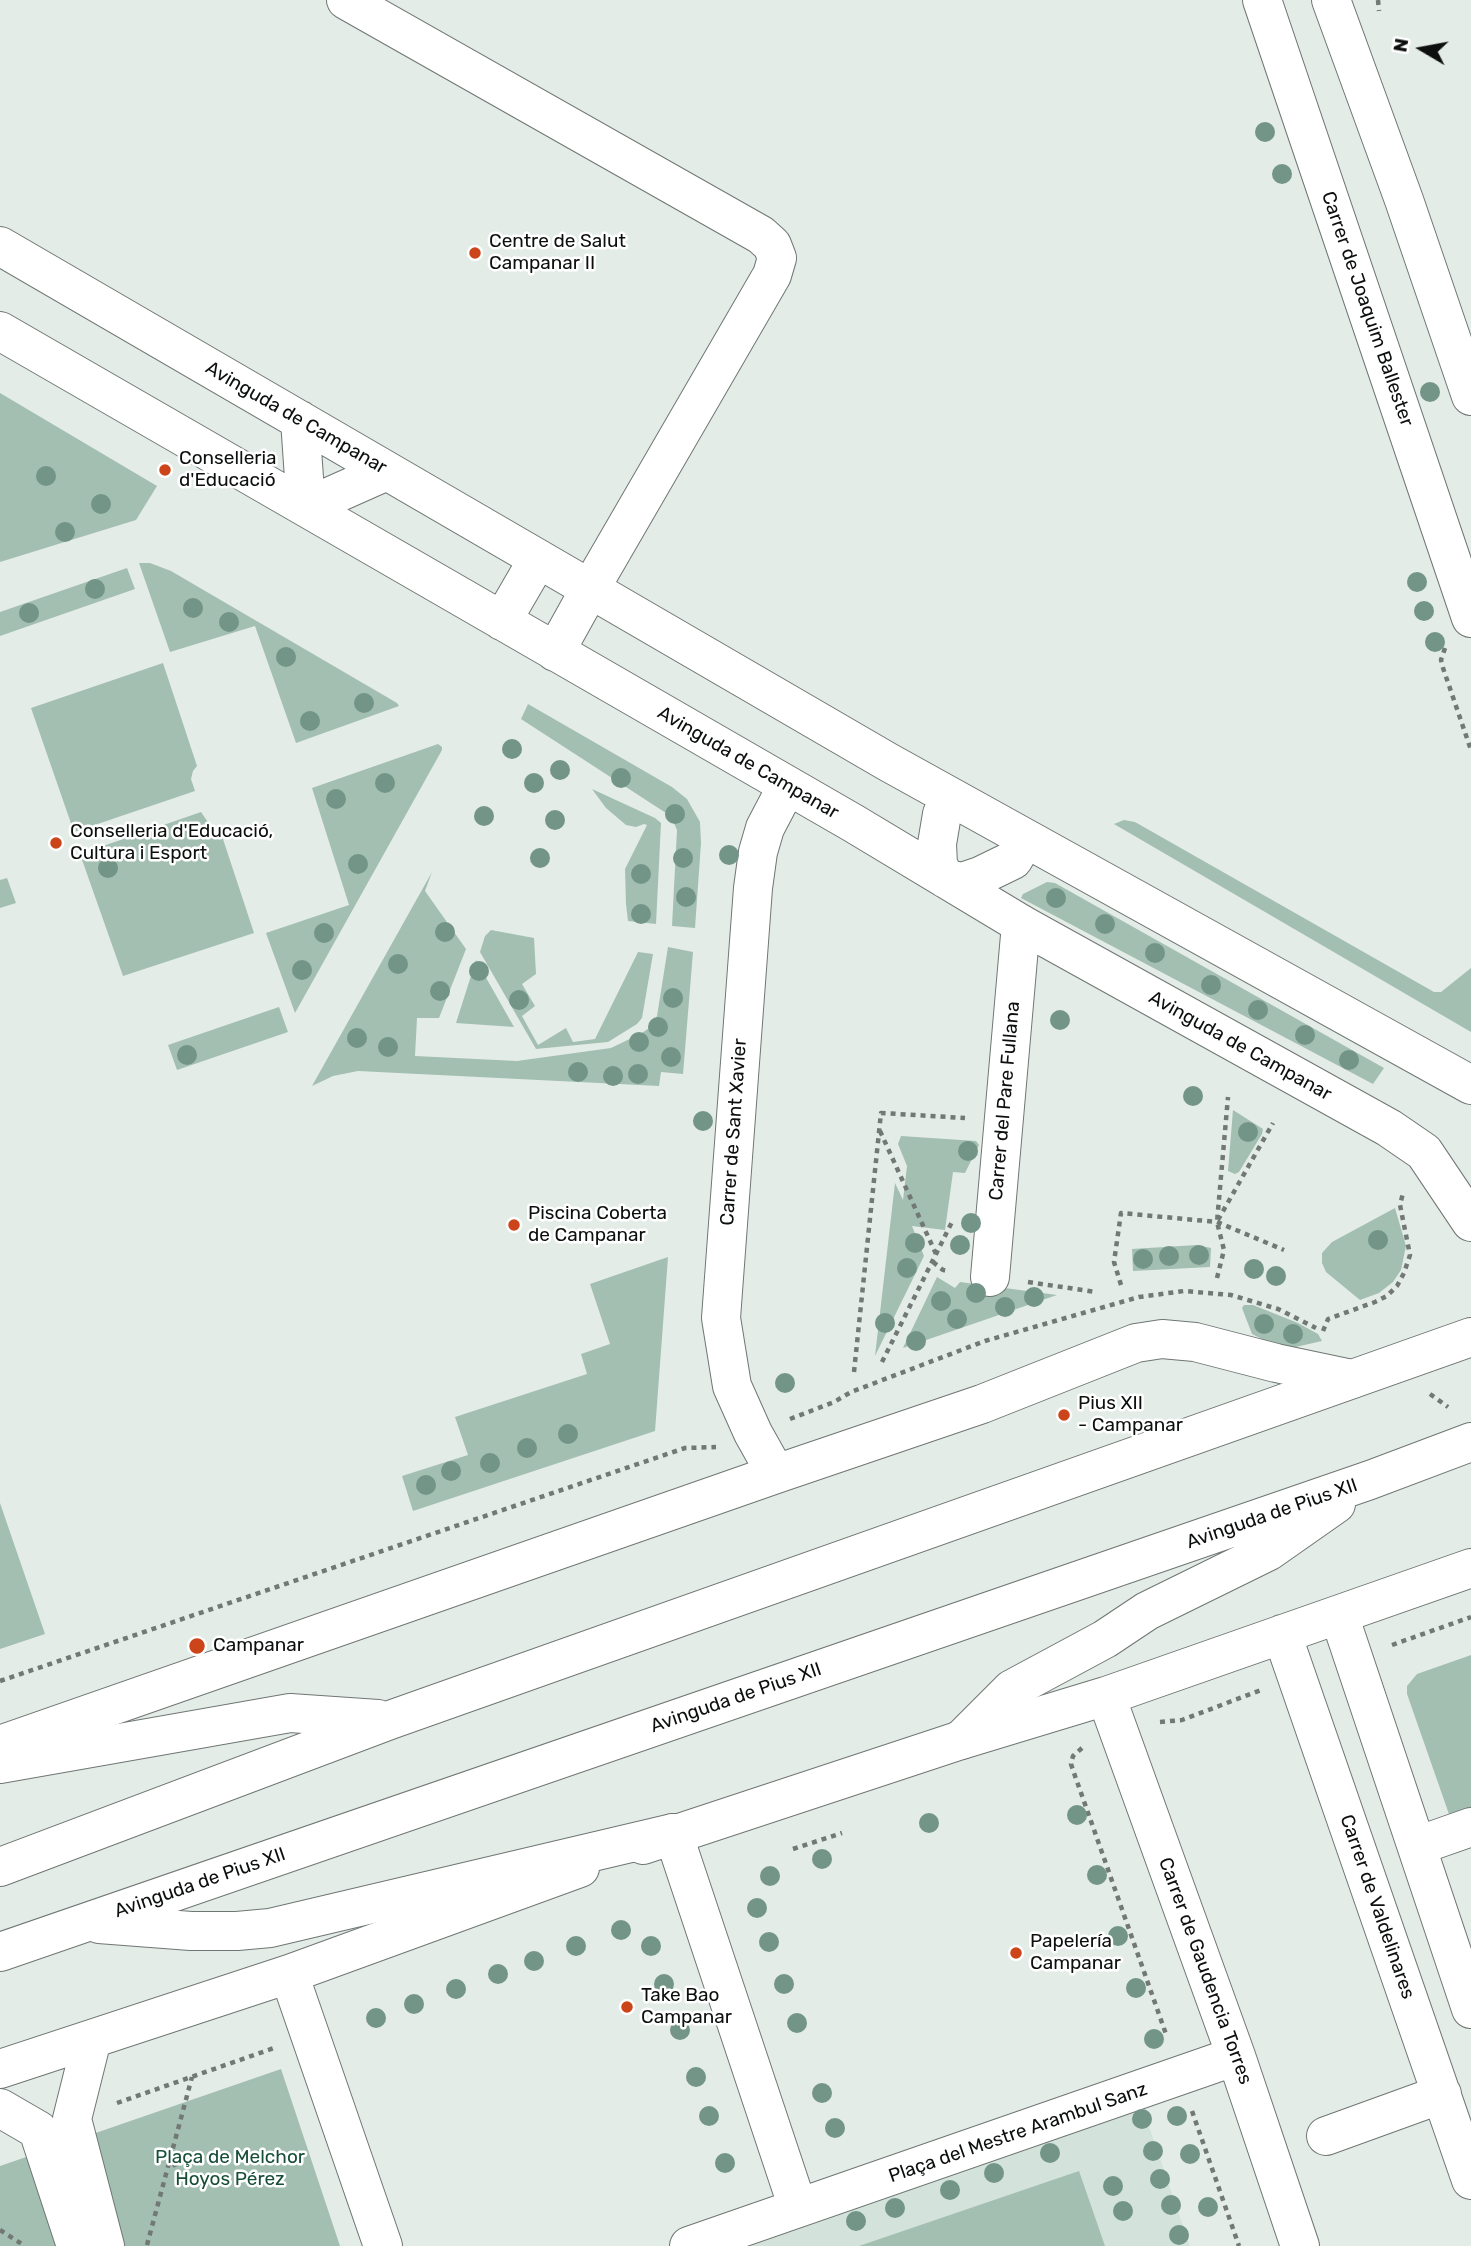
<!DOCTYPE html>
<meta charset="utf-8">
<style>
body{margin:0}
#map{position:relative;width:1471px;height:2246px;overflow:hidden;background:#e4ece8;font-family:Rubik,sans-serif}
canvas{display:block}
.north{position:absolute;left:1387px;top:14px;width:70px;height:70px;-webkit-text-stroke:5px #fff;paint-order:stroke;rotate:280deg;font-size:19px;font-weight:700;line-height:28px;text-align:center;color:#0c0f0e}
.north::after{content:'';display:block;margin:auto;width:24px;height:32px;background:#0c0f0e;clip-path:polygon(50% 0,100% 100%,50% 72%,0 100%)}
</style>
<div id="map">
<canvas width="1471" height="2246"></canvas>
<div class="north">N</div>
</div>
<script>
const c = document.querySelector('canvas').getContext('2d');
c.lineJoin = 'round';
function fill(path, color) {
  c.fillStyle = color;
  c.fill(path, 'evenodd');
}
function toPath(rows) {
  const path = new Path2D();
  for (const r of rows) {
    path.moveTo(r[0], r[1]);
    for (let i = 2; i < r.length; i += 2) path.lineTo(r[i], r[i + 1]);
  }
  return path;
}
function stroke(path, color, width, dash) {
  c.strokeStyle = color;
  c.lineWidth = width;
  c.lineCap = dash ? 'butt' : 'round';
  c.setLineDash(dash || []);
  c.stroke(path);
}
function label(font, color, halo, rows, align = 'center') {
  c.font = font + ' Rubik,sans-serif';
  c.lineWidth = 5;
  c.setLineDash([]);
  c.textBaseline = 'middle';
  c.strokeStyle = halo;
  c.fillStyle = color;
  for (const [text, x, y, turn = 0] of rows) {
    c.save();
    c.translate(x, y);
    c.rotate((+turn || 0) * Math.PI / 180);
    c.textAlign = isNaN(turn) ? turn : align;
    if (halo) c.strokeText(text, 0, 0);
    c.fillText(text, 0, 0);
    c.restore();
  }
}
fill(toPath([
 [1142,2106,1190,2246,732,2246]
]), '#d3e3db');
fill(toPath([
 [0,393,157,486,136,520,0,562],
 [139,563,150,563,171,571,397,703,399,706,296,743,255,626,170,652],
 [127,568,135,589,0,636,0,612],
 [163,663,197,766,193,771,191,779,195,791,74,832,31,708],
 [528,704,672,787,687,799,700,822,701,843,695,928,672,926,677,830,673,821,666,813,521,719],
 [438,744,442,747,442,750,295,1013,266,933,349,905,312,788],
 [592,789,655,818,661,823,656,924,628,921,626,904,625,869,647,825,644,824,636,827,626,825,606,808],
 [201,812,212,828,220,830,254,933,123,976,80,854],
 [1124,820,1135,822,1434,992,1441,992,1471,968,1471,1032,1114,824],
 [432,872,425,891,466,949,439,1018,417,1018,415,1056,517,1061,611,1048,642,1033,652,1026,657,1016,668,947,693,952,683,1074,661,1072,659,1086,358,1071,333,1076,312,1086],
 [7,878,16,903,0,908,0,880],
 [1047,882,1055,883,1384,1068,1373,1084,1021,898,1023,894],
 [491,930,534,938,536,974,522,984,535,1006,522,1016,538,1045,566,1028,573,1042,595,1039,638,952,653,954,642,1018,637,1024,608,1042,536,1049,480,952,485,936],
 [476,960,514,1027,456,1023],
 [279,1007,288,1032,177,1070,168,1045],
 [1233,1110,1263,1129,1262,1134,1239,1172,1235,1174,1228,1171],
 [901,1136,976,1141,979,1145,965,1173,953,1172,945,1230,912,1226,924,1256,875,1356,895,1183,903,1200,907,1166,898,1144],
 [1395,1208,1406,1246,1401,1270,1393,1282,1379,1293,1360,1300,1326,1272,1322,1263,1322,1253,1332,1242],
 [1197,1245,1211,1248,1210,1267,1133,1271,1132,1249],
 [668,1257,655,1431,413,1511,402,1476,468,1455,455,1417,587,1374,581,1354,610,1344,590,1284],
 [937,1277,955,1288,960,1282,1057,1295,903,1348],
 [1244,1305,1253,1305,1298,1323,1318,1334,1322,1341,1287,1349,1276,1346,1252,1334,1242,1308],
 [0,1503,45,1634,0,1649],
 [1471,1655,1471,1816,1450,1817,1407,1694,1407,1686,1417,1674],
 [281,2069,340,2246,0,2246,0,2166],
 [1079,2171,1105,2246,859,2246]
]), '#a3bfb1');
const minor = toPath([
 [346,0,761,235,772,245,777,258,772,275,590,589],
 [1262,0,1471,618],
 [1331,0,1404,200,1471,396],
 [990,1277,1021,924],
 [776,1474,753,1433,732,1386,721,1318,753,888,758,852,765,828,787,786],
 [1339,1615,1471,2009],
 [1282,1634,1471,2180],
 [1106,1696,1236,2056,1300,2246],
 [0,1745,776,1474,982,1404,1136,1343,1162,1339,1195,1342,1276,1363,1352,1379],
 [673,1833,798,2208],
 [643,1845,961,1740,1106,1696,1471,1568],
 [1417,1846,1471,1827],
 [289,1974,383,2246],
 [92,2039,72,2119,105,2246],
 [0,2069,289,1974,580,1868],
 [0,2108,38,2130,76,2246],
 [1326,2136,1442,2094],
 [689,2246,1236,2056]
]);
const major = toPath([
 [0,246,888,762,1471,1085],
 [0,331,853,823,1021,924,1389,1128,1424,1152,1471,1222],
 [300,420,306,507,387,471],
 [502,621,538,559],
 [555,652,590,589],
 [951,798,942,814,937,844,938,865,946,879,962,882,980,876,1013,860,1025,840],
 [961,1740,1012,1689,1105,1639,1147,1611,1269,1551,1336,1504],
 [0,1764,290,1713,378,1719],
 [0,1867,390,1720,1471,1337],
 [99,1924,191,1931,237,1931,270,1928,673,1833],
 [0,1952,1370,1480,1471,1442]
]);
stroke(minor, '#6f7673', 40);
stroke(major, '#6f7673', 40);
stroke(toPath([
 [1378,0,1379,11],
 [1445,648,1441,660,1443,668,1471,750],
 [880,1131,936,1254],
 [1218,1220,1273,1123],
 [933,1262,943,1270,950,1271],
 [1217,1278,1224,1250,1217,1222,1228,1097],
 [1028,1282,1096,1292],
 [1121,1285,1114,1262,1121,1213,1217,1222,1284,1250],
 [1323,1331,1328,1319,1375,1302,1387,1296,1397,1286,1404,1273,1410,1255,1400,1205,1403,1193],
 [882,1362,952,1222],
 [854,1372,881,1113,965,1118],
 [1430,1394,1448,1407],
 [790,1419,834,1402,851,1392,985,1341,1139,1297,1184,1291,1231,1295,1278,1309,1316,1328],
 [1392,1645,1471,1617],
 [0,1681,685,1448,716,1447],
 [1160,1722,1182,1720,1261,1690],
 [1082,1748,1073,1756,1071,1764,1074,1773,1167,2037],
 [793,1849,842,1833],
 [117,2103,274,2048],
 [1192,2111,1239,2246],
 [170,2153,180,2178],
 [0,2230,25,2246],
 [147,2245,192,2077]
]), '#727875', 4.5, [5, 5]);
stroke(minor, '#fff', 38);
stroke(major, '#fff', 38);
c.fillStyle = '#739588';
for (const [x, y] of [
 [1265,132],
 [1282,174],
 [1430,392],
 [46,476],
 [101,504],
 [65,532],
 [1417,582],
 [95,589],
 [193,608],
 [1424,611],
 [29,613],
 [229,622],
 [1435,642],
 [286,657],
 [364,703],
 [310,721],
 [512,749],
 [560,770],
 [621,778],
 [385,783],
 [534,783],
 [336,799],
 [675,814],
 [484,816],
 [555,820],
 [729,855],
 [540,858],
 [683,858],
 [358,864],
 [108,868],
 [641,874],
 [686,897],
 [1056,898],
 [641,914],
 [1105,924],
 [445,932],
 [324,933],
 [1155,953],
 [398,964],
 [302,970],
 [479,971],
 [1211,985],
 [440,991],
 [673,998],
 [519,1000],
 [1258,1010],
 [1060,1020],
 [658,1027],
 [1305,1035],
 [357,1038],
 [639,1042],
 [388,1047],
 [187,1055],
 [671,1057],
 [1349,1060],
 [578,1072],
 [638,1074],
 [613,1076],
 [1193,1096],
 [703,1121],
 [1248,1132],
 [968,1151],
 [971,1223],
 [1378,1240],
 [915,1243],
 [960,1245],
 [1199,1255],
 [1169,1256],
 [1143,1259],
 [907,1268],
 [1254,1269],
 [1276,1276],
 [976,1293],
 [1034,1297],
 [941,1301],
 [1005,1307],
 [957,1319],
 [885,1323],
 [1264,1324],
 [1293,1334],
 [916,1341],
 [785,1383],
 [568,1434],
 [527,1448],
 [490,1463],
 [451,1471],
 [426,1485],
 [1077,1815],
 [929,1823],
 [822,1859],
 [1097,1875],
 [770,1876],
 [757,1908],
 [621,1930],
 [1118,1936],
 [769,1942],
 [576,1946],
 [651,1946],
 [534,1961],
 [498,1974],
 [664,1984],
 [784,1984],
 [1136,1988],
 [456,1989],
 [414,2004],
 [376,2018],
 [797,2023],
 [680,2030],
 [1154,2039],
 [696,2077],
 [822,2093],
 [709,2116],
 [1177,2116],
 [1142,2119],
 [835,2128],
 [1153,2151],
 [1050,2153],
 [1190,2154],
 [725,2163],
 [994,2173],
 [1160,2179],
 [1113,2186],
 [950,2190],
 [1171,2205],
 [1208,2207],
 [895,2208],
 [1123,2211],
 [856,2221],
 [1179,2235]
]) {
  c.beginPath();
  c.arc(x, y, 10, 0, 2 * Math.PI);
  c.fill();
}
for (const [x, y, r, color] of [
 [475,253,7,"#cc4419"],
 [165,470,7,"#cc4419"],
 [56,843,7,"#cc4419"],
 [514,1225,7,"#cc4419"],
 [1064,1415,7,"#cc4419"],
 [197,1646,9,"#cc4419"],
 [1016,1953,7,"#cc4419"],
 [627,2007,7,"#cc4419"]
]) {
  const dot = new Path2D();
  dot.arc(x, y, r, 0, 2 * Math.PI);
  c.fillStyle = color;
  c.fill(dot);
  stroke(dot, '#fff', 2.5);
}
label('19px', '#0c0f0e', '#fff', [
 ["Centre de Salut",489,242],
 ["Campanar II",489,264],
 ["Conselleria",179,459],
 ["d'Educació",179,481],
 ["Conselleria d'Educació,",70,832],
 ["Cultura i Esport",70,854],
 ["Piscina Coberta",528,1214],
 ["de Campanar",528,1236],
 ["Pius XII",1078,1404],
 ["- Campanar",1078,1426],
 ["Campanar",213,1646],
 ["Papelería",1030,1942],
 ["Campanar",1030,1964],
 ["Take Bao",641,1996],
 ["Campanar",641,2018]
], 'left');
label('19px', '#0c0f0e', '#fff', [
 ["Carrer de Joaquim Ballester",1367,309,71],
 ["Avinguda de Campanar",296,418,30],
 ["Avinguda de Campanar",748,763,30],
 ["Avinguda de Campanar",1240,1046,29],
 ["Carrer del Pare Fullana",1005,1101,-85],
 ["Carrer de Sant Xavier",734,1132,-86],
 ["Avinguda de Pius XII",1272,1514,-19],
 ["Avinguda de Pius XII",736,1698,-19],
 ["Avinguda de Pius XII",200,1883,-19],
 ["Carrer de Valdelinares",1377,1907,71],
 ["Carrer de Gaudencia Torres",1205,1971,70],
 ["Plaça del Mestre Arambul Sanz",1018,2133,-19]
]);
label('19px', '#164e39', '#fff', [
 ["Plaça de Melchor",230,2158],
 ["Hoyos Pérez",230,2180]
]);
</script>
